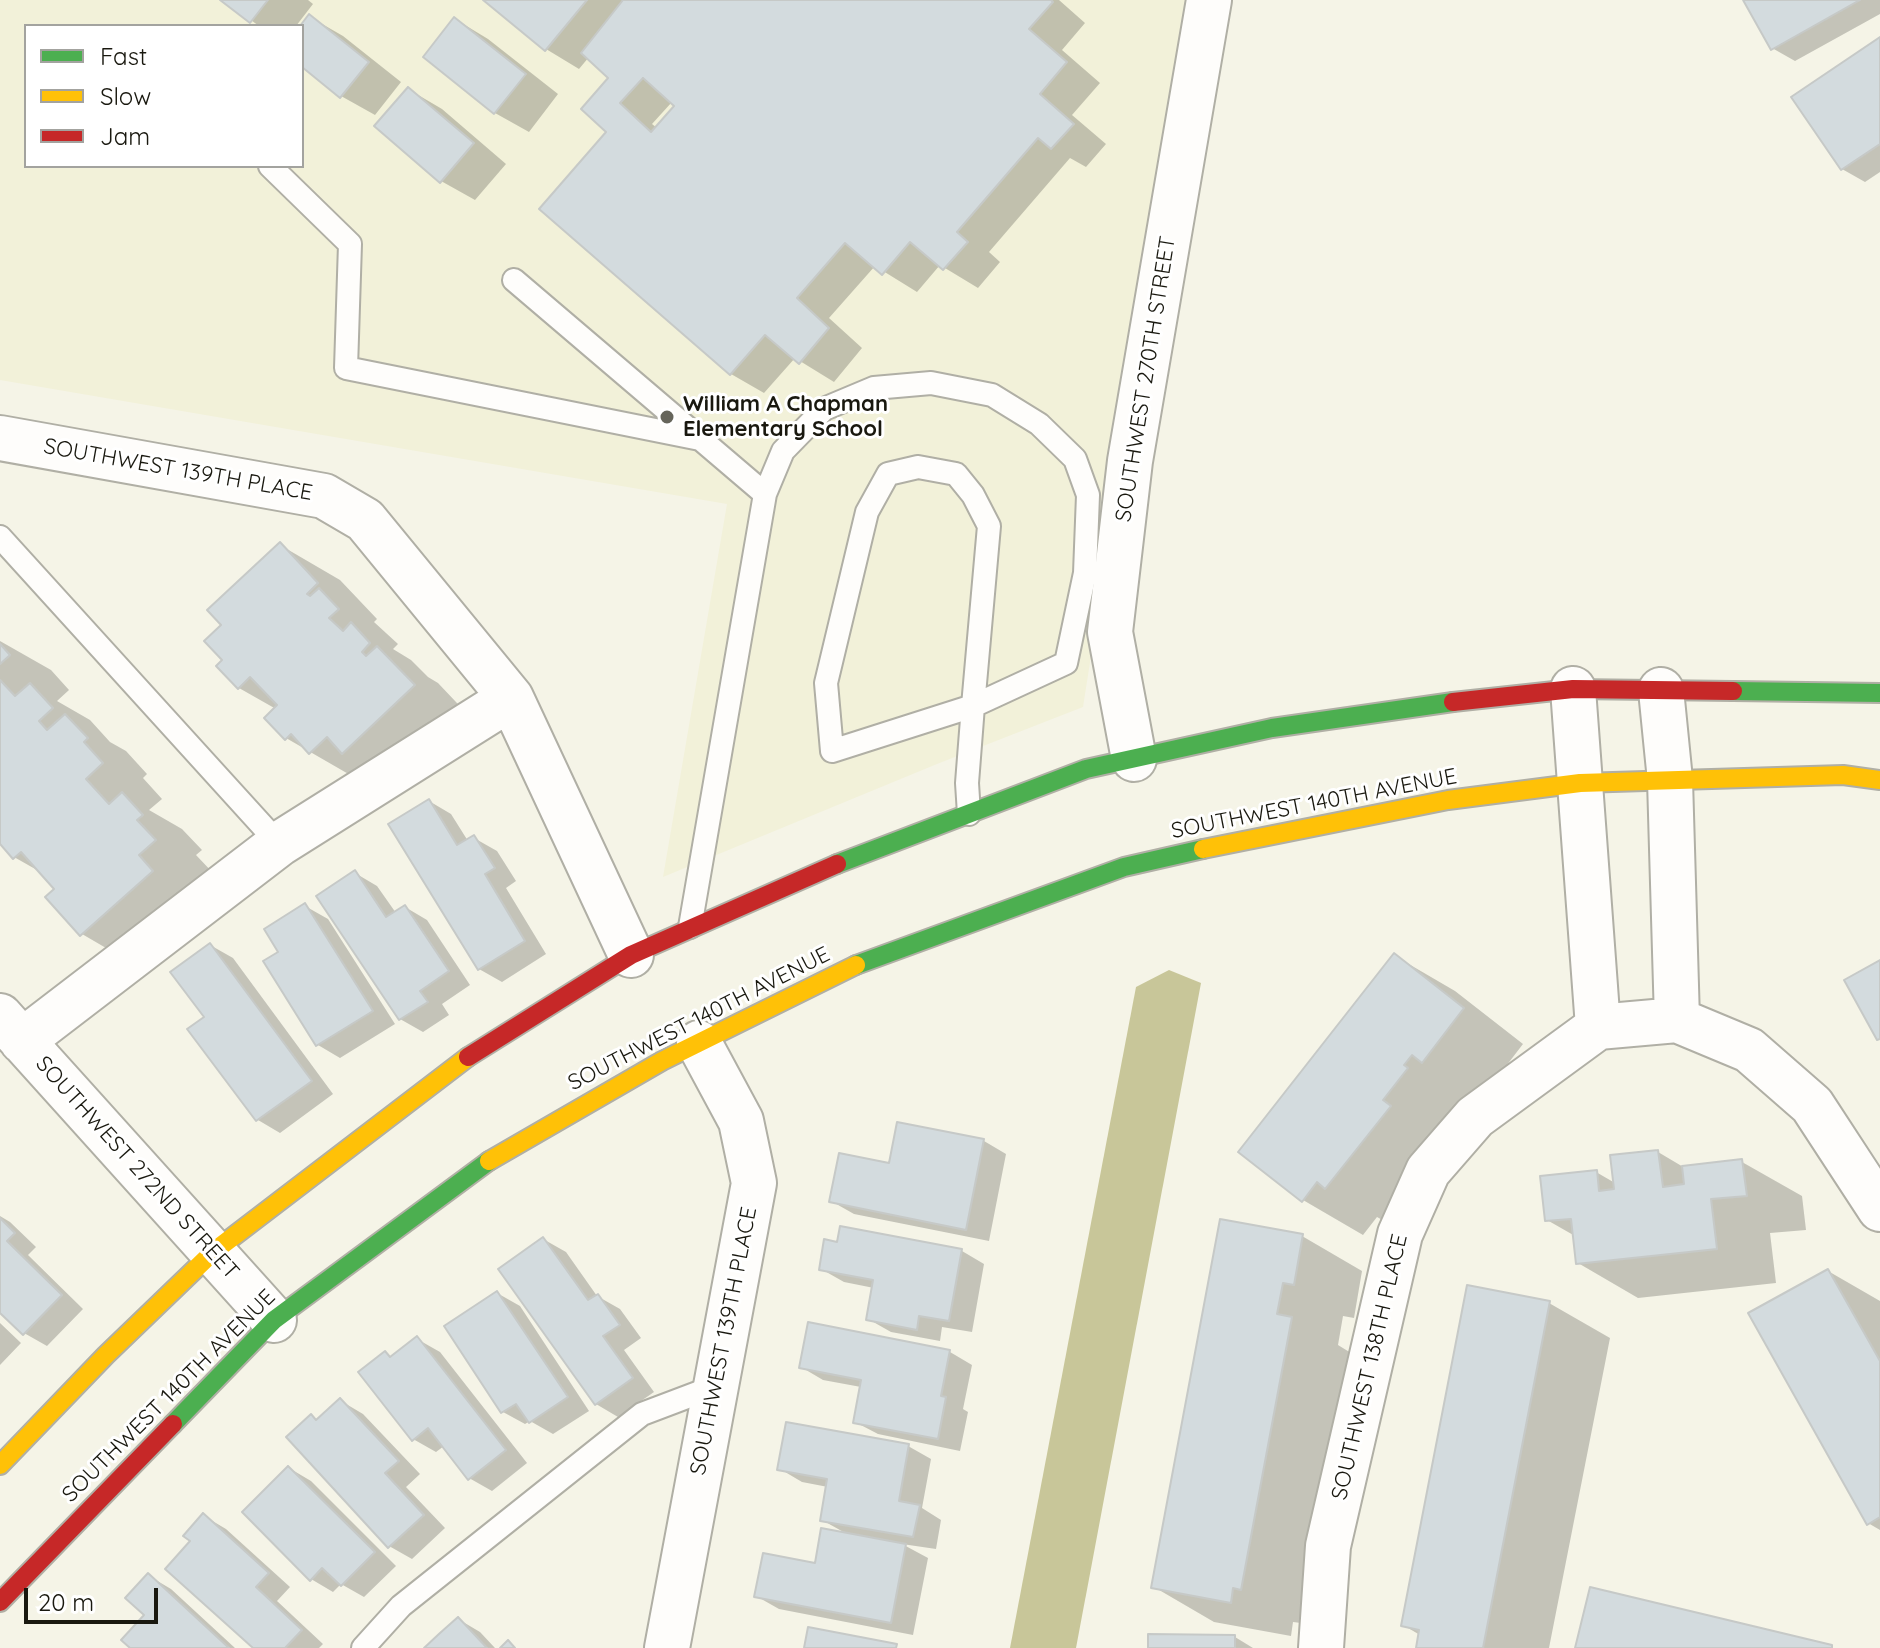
<!DOCTYPE html>
<style>
body{margin:0}
#map{position:relative;width:1880px;height:1648px;overflow:hidden;background:#f5f4e7;font-family:Quicksand,sans-serif}
canvas{display:block}
.legend{position:absolute;left:24px;top:24px;width:280px;height:144px;box-sizing:border-box;background:#fff;border:2px solid #a3a39f;margin:0;padding:10px 14px;list-style:none;font-size:24px;color:#19180f}
.legend li{display:flex;align-items:center;gap:16px;height:40px}
.legend b{width:40px;border:2px solid #a3a39f}
.scale{position:absolute;left:24px;top:1588px;width:134px;height:36px;box-sizing:border-box;border:4px solid #19180f;border-top:0;padding-left:10px;font-size:24px;line-height:28px;white-space:nowrap;color:#19180f;-webkit-text-stroke:6px #fff;paint-order:stroke}
</style>
<div id="map">
<canvas width="1880" height="1648"></canvas>
<ul class="legend">
<li><b style="height:10px;background:#4caf50"></b>Fast</li>
<li><b style="height:10px;background:#ffc107"></b>Slow</li>
<li><b style="height:10px;background:#c62828"></b>Jam</li>
</ul>
<div class="scale">20 m</div>
</div>
<script>
const c = document.querySelector('canvas').getContext('2d');
c.lineJoin = 'round';
function fill(path, color) {
  c.fillStyle = color;
  c.fill(path, 'evenodd');
}
function toPath(rows) {
  const path = new Path2D();
  for (const r of rows) {
    path.moveTo(r[0], r[1]);
    for (let i = 2; i < r.length; i += 2) path.lineTo(r[i], r[i + 1]);
  }
  return path;
}
function stroke(path, color, width, dash) {
  c.strokeStyle = color;
  c.lineWidth = width;
  c.lineCap = dash ? 'butt' : 'round';
  c.setLineDash(dash || []);
  c.stroke(path);
}
function label(font, color, halo, rows, align = 'center') {
  c.font = font + ' Quicksand,sans-serif';
  c.lineWidth = 6;
  c.setLineDash([]);
  c.textBaseline = 'middle';
  c.strokeStyle = halo;
  c.fillStyle = color;
  for (const [text, x, y, turn = 0] of rows) {
    c.save();
    c.translate(x, y);
    c.rotate((+turn || 0) * Math.PI / 180);
    c.textAlign = isNaN(turn) ? turn : align;
    if (halo) c.strokeText(text, 0, 0);
    c.fillText(text, 0, 0);
    c.restore();
  }
}
fill(toPath([
 [0,0,1194,0,1083,707,937,764,663,877,727,504,0,380],
 [26,26,302,26,302,166,26,166]
]), '#f2f1d9');
fill(toPath([
 [1169,970,1201,983,1076,1648,1010,1648,1136,987]
]), '#c8c699');
fill(toPath([
 [224,0,308,0,313,4,296,26,259,26],
 [486,0,1059,0,1085,23,1062,50,1100,83,1072,115,1106,144,1086,167,1070,158,989,252,1000,262,978,288,940,265,917,292,875,266,829,318,862,348,834,382,795,358,764,393,731,374,609,132,611,77,589,57,579,69,546,49],
 [672,102,677,106,657,128,652,124],
 [1745,0,1880,0,1880,14,1795,61,1772,48],
 [310,17,343,36,401,82,375,115,341,96,302,65,302,27],
 [455,19,488,39,558,94,529,132,495,113,425,57],
 [1880,39,1880,172,1865,182,1842,169],
 [408,89,442,109,506,164,475,200,441,181],
 [280,545,340,580,377,619,374,622,398,644,393,649,411,660,428,677,438,683,474,721,371,787,286,738,276,709,239,688,225,660,224,625],
 [0,641,51,670,69,690,57,701,90,720,110,742,126,751,147,774,143,778,162,799,149,810,182,829,202,850,196,855,215,875,142,969,82,934,57,889,44,874,14,857,0,842],
 [429,801,451,814,468,841,474,838,497,851,516,881,506,888,546,954,502,982,479,969],
 [355,873,377,886,396,913,405,907,427,920,470,985,442,1004,449,1015,423,1032,400,1019],
 [305,906,328,919,395,1024,340,1058,318,1045,266,961,280,952],
 [210,945,233,958,333,1094,280,1133,258,1120,207,1018],
 [1395,956,1455,991,1523,1044,1483,1096,1472,1090,1463,1101,1386,1222,1377,1217,1363,1235,1303,1200],
 [899,1124,984,1141,1006,1154,989,1241,854,1214,831,1201,891,1165],
 [1658,1152,1685,1168,1742,1162,1802,1196,1806,1230,1770,1233,1776,1283,1638,1298,1578,1263,1575,1236,1547,1220,1596,1172,1615,1183],
 [0,1216,10,1222,36,1247,28,1255,83,1309,47,1346,24,1333,0,1310],
 [841,1229,962,1251,984,1264,972,1332,942,1327,940,1341,891,1332,868,1319,874,1288,844,1282,821,1269,838,1244],
 [1302,1236,1362,1271,1354,1318,1343,1316,1338,1345,1351,1353,1301,1623,1293,1622,1291,1636,1214,1622,1154,1587],
 [543,1239,566,1252,597,1296,620,1309,641,1338,624,1350,654,1392,618,1417,596,1404],
 [1828,1271,1880,1301,1880,1530,1868,1523],
 [497,1293,520,1306,589,1411,553,1434,530,1421,525,1424,503,1412],
 [1549,1303,1610,1338,1549,1648,1418,1648,1420,1635,1403,1625],
 [0,1323,21,1343,0,1365],
 [809,1324,950,1352,972,1365,963,1409,968,1412,960,1451,878,1434,855,1422,861,1387,823,1380,801,1367],
 [417,1339,440,1352,527,1463,492,1491,469,1478,444,1446,436,1452,413,1439,385,1354,393,1358],
 [341,1401,363,1414,420,1474,406,1487,445,1528,412,1559,389,1546,311,1416,319,1420],
 [908,1446,931,1459,922,1508,941,1520,936,1549,902,1544,928,1558,913,1635,779,1609,756,1596,816,1566,847,1534,822,1520,828,1487,802,1482,780,1469],
 [289,1468,311,1481,396,1566,364,1597,341,1584,333,1592,311,1579],
 [204,1516,226,1529,290,1587,277,1601,323,1644,319,1648,256,1648,193,1541],
 [149,1576,171,1589,235,1648,132,1648,147,1615],
 [458,1619,480,1632,495,1648,427,1648],
 [1235,1637,1253,1648,1150,1648]
]), '#0003');
const building = toPath([
 [220,0,268,0,250,23,220,0],
 [483,0,587,0,545,51,483,0],
 [623,0,1051,0,1053,2,1029,29,1067,62,1040,94,1074,124,1051,149,1038,138,957,232,968,242,943,270,910,242,882,275,845,243,797,298,829,328,799,364,765,335,730,375,539,209,606,132,581,109,608,78,581,53,623,0],
 [643,78,674,106,651,132,620,103,643,78],
 [1743,0,1860,0,1771,50,1743,0],
 [309,14,369,62,340,98,302,67,302,26,300,26,309,14],
 [454,17,526,74,494,114,423,57,454,17],
 [1880,37,1880,144,1841,170,1791,97,1880,37],
 [408,87,474,143,440,183,374,126,408,87],
 [280,542,318,583,307,594,310,596,319,588,339,609,329,618,343,631,351,622,370,643,362,652,366,656,377,646,415,685,342,754,327,737,309,754,291,734,285,740,264,718,277,705,250,677,238,689,216,666,222,660,204,641,221,625,207,610,280,542],
 [0,644,10,655,0,664,0,644],
 [0,680,15,696,30,683,53,708,39,721,47,730,65,714,88,738,84,742,103,763,86,779,109,804,122,792,143,815,137,820,156,840,139,855,153,871,80,936,45,897,54,889,21,852,13,859,0,844,0,680],
 [429,799,457,845,474,835,495,868,485,874,525,941,478,970,388,824,429,799],
 [355,870,386,917,405,905,449,971,420,991,428,1002,399,1020,316,896,355,870],
 [305,903,373,1011,316,1046,263,961,278,952,264,929,305,903],
 [210,943,312,1081,256,1121,187,1029,204,1017,170,972,210,943],
 [1394,953,1464,1008,1422,1063,1412,1055,1404,1065,1408,1068,1383,1100,1391,1106,1325,1189,1317,1182,1302,1202,1238,1152,1394,953],
 [1880,960,1880,1039,1877,1040,1844,980,1880,960],
 [897,1122,984,1139,966,1230,829,1202,839,1153,889,1163,897,1122],
 [1658,1150,1663,1187,1684,1184,1682,1166,1742,1159,1747,1196,1711,1199,1717,1249,1576,1264,1571,1219,1545,1221,1540,1176,1597,1170,1599,1191,1614,1189,1610,1155,1658,1150],
 [0,1218,15,1233,7,1241,62,1295,23,1335,0,1313,0,1218],
 [1220,1219,1303,1234,1294,1285,1283,1283,1277,1314,1292,1317,1241,1590,1233,1588,1231,1603,1151,1588,1220,1219],
 [840,1226,962,1249,949,1321,919,1316,917,1330,866,1320,873,1280,819,1270,824,1239,837,1242,840,1226],
 [543,1237,588,1300,598,1294,620,1325,603,1336,633,1378,595,1405,498,1269,543,1237],
 [1828,1269,1880,1361,1880,1517,1867,1525,1748,1313,1828,1269],
 [1467,1285,1550,1301,1483,1648,1416,1648,1419,1630,1401,1626,1467,1285],
 [497,1291,568,1397,529,1423,516,1404,501,1413,444,1326,497,1291],
 [808,1322,950,1350,941,1396,946,1397,938,1439,853,1423,861,1380,799,1368,808,1322],
 [417,1336,506,1450,468,1480,428,1428,412,1441,358,1372,385,1351,390,1357,417,1336],
 [340,1398,399,1461,385,1473,424,1515,388,1548,286,1437,311,1414,316,1420,340,1398],
 [786,1422,909,1444,899,1501,920,1505,913,1537,820,1521,827,1479,777,1470,786,1422],
 [288,1466,375,1552,341,1586,322,1568,310,1581,242,1512,288,1466],
 [203,1513,269,1573,256,1587,302,1630,285,1648,253,1648,165,1569,190,1541,183,1536,203,1513],
 [821,1528,906,1544,891,1623,754,1597,763,1553,815,1563,821,1528],
 [148,1573,229,1648,130,1648,121,1640,144,1615,125,1598,148,1573],
 [1590,1587,1832,1645,1832,1648,1575,1648,1590,1587],
 [458,1617,487,1648,424,1648,440,1633,458,1617],
 [808,1627,897,1644,896,1648,804,1648,808,1627],
 [1148,1634,1235,1635,1235,1648,1148,1648,1148,1634],
 [508,1640,515,1648,500,1648,508,1640]
]);
fill(building, '#d3dbde');
stroke(building, '#c6c9c7', 2);
const lane = toPath([
 [270,166,350,244,346,368,700,439],
 [514,280,765,494],
 [918,467,956,474,973,495,989,526,973,706,832,751,826,683,867,512,888,474,918,467],
 [0,537,279,844],
 [690,927,765,494,783,451,824,409,874,388,931,383,992,395,1039,424,1075,459,1088,495,1085,573,1066,663,973,706,967,783,969,814],
 [363,1648,401,1606,642,1414,716,1386]
]);
const street = toPath([
 [0,438,324,496,365,520,511,698,631,955],
 [1573,689,1598,1027],
 [1661,690,1670,780,1677,1020],
 [1134,759,1110,632,1130,461,1209,0],
 [0,1016,274,1320],
 [1598,1027,1677,1020,1749,1050,1812,1105,1880,1209],
 [22,1041,279,844,511,698],
 [667,1648,754,1183,741,1121,699,1043],
 [1321,1648,1328,1546,1400,1234,1428,1171,1475,1117,1598,1027]
]);
const fast = toPath([
 [1733,691,1880,693],
 [837,864,1086,769,1272,728,1453,702],
 [856,965,1124,867,1203,849],
 [173,1424,274,1320,489,1161]
]);
const slow = toPath([
 [1203,849,1448,800,1580,783,1843,775,1880,780],
 [489,1161,662,1061,856,965],
 [0,1465,106,1355,213,1252,468,1057]
]);
const jam = toPath([
 [1453,702,1573,689,1733,691],
 [468,1057,631,955,837,864],
 [0,1602,173,1424]
]);
stroke(lane, '#b0afa5', 26);
stroke(street, '#b0afa5', 48);
stroke(fast, '#b0afa5', 22);
stroke(slow, '#b0afa5', 22);
stroke(jam, '#b0afa5', 22);
stroke(lane, '#fefdfb', 22);
stroke(street, '#fefdfb', 44);
stroke(fast, '#4caf50', 18);
stroke(slow, '#ffc107', 18);
stroke(jam, '#c62828', 18);
for (const [x, y, r, color] of [
 [667,417,8,"#66655b"]
]) {
  const dot = new Path2D();
  dot.arc(x, y, r, 0, 2 * Math.PI);
  c.fillStyle = color;
  c.fill(dot);
  stroke(dot, '#fff', 3);
}
label('22px', '#19180f', '#fff', [
 ["SOUTHWEST 270TH STREET",1146,379,-81],
 ["SOUTHWEST 139TH PLACE",178,470,10],
 ["SOUTHWEST 140TH AVENUE",1314,804,-11],
 ["SOUTHWEST 140TH AVENUE",699,1019,-27],
 ["SOUTHWEST 272ND STREET",137,1168,48],
 ["SOUTHWEST 139TH PLACE",724,1341,-79],
 ["SOUTHWEST 138TH PLACE",1370,1367,-77],
 ["SOUTHWEST 140TH AVENUE",169,1396,-45]
]);
label('bold 22px', '#19180f', '#fff', [
 ["William A Chapman",683,404],
 ["Elementary School",683,429]
], 'left');
</script>
